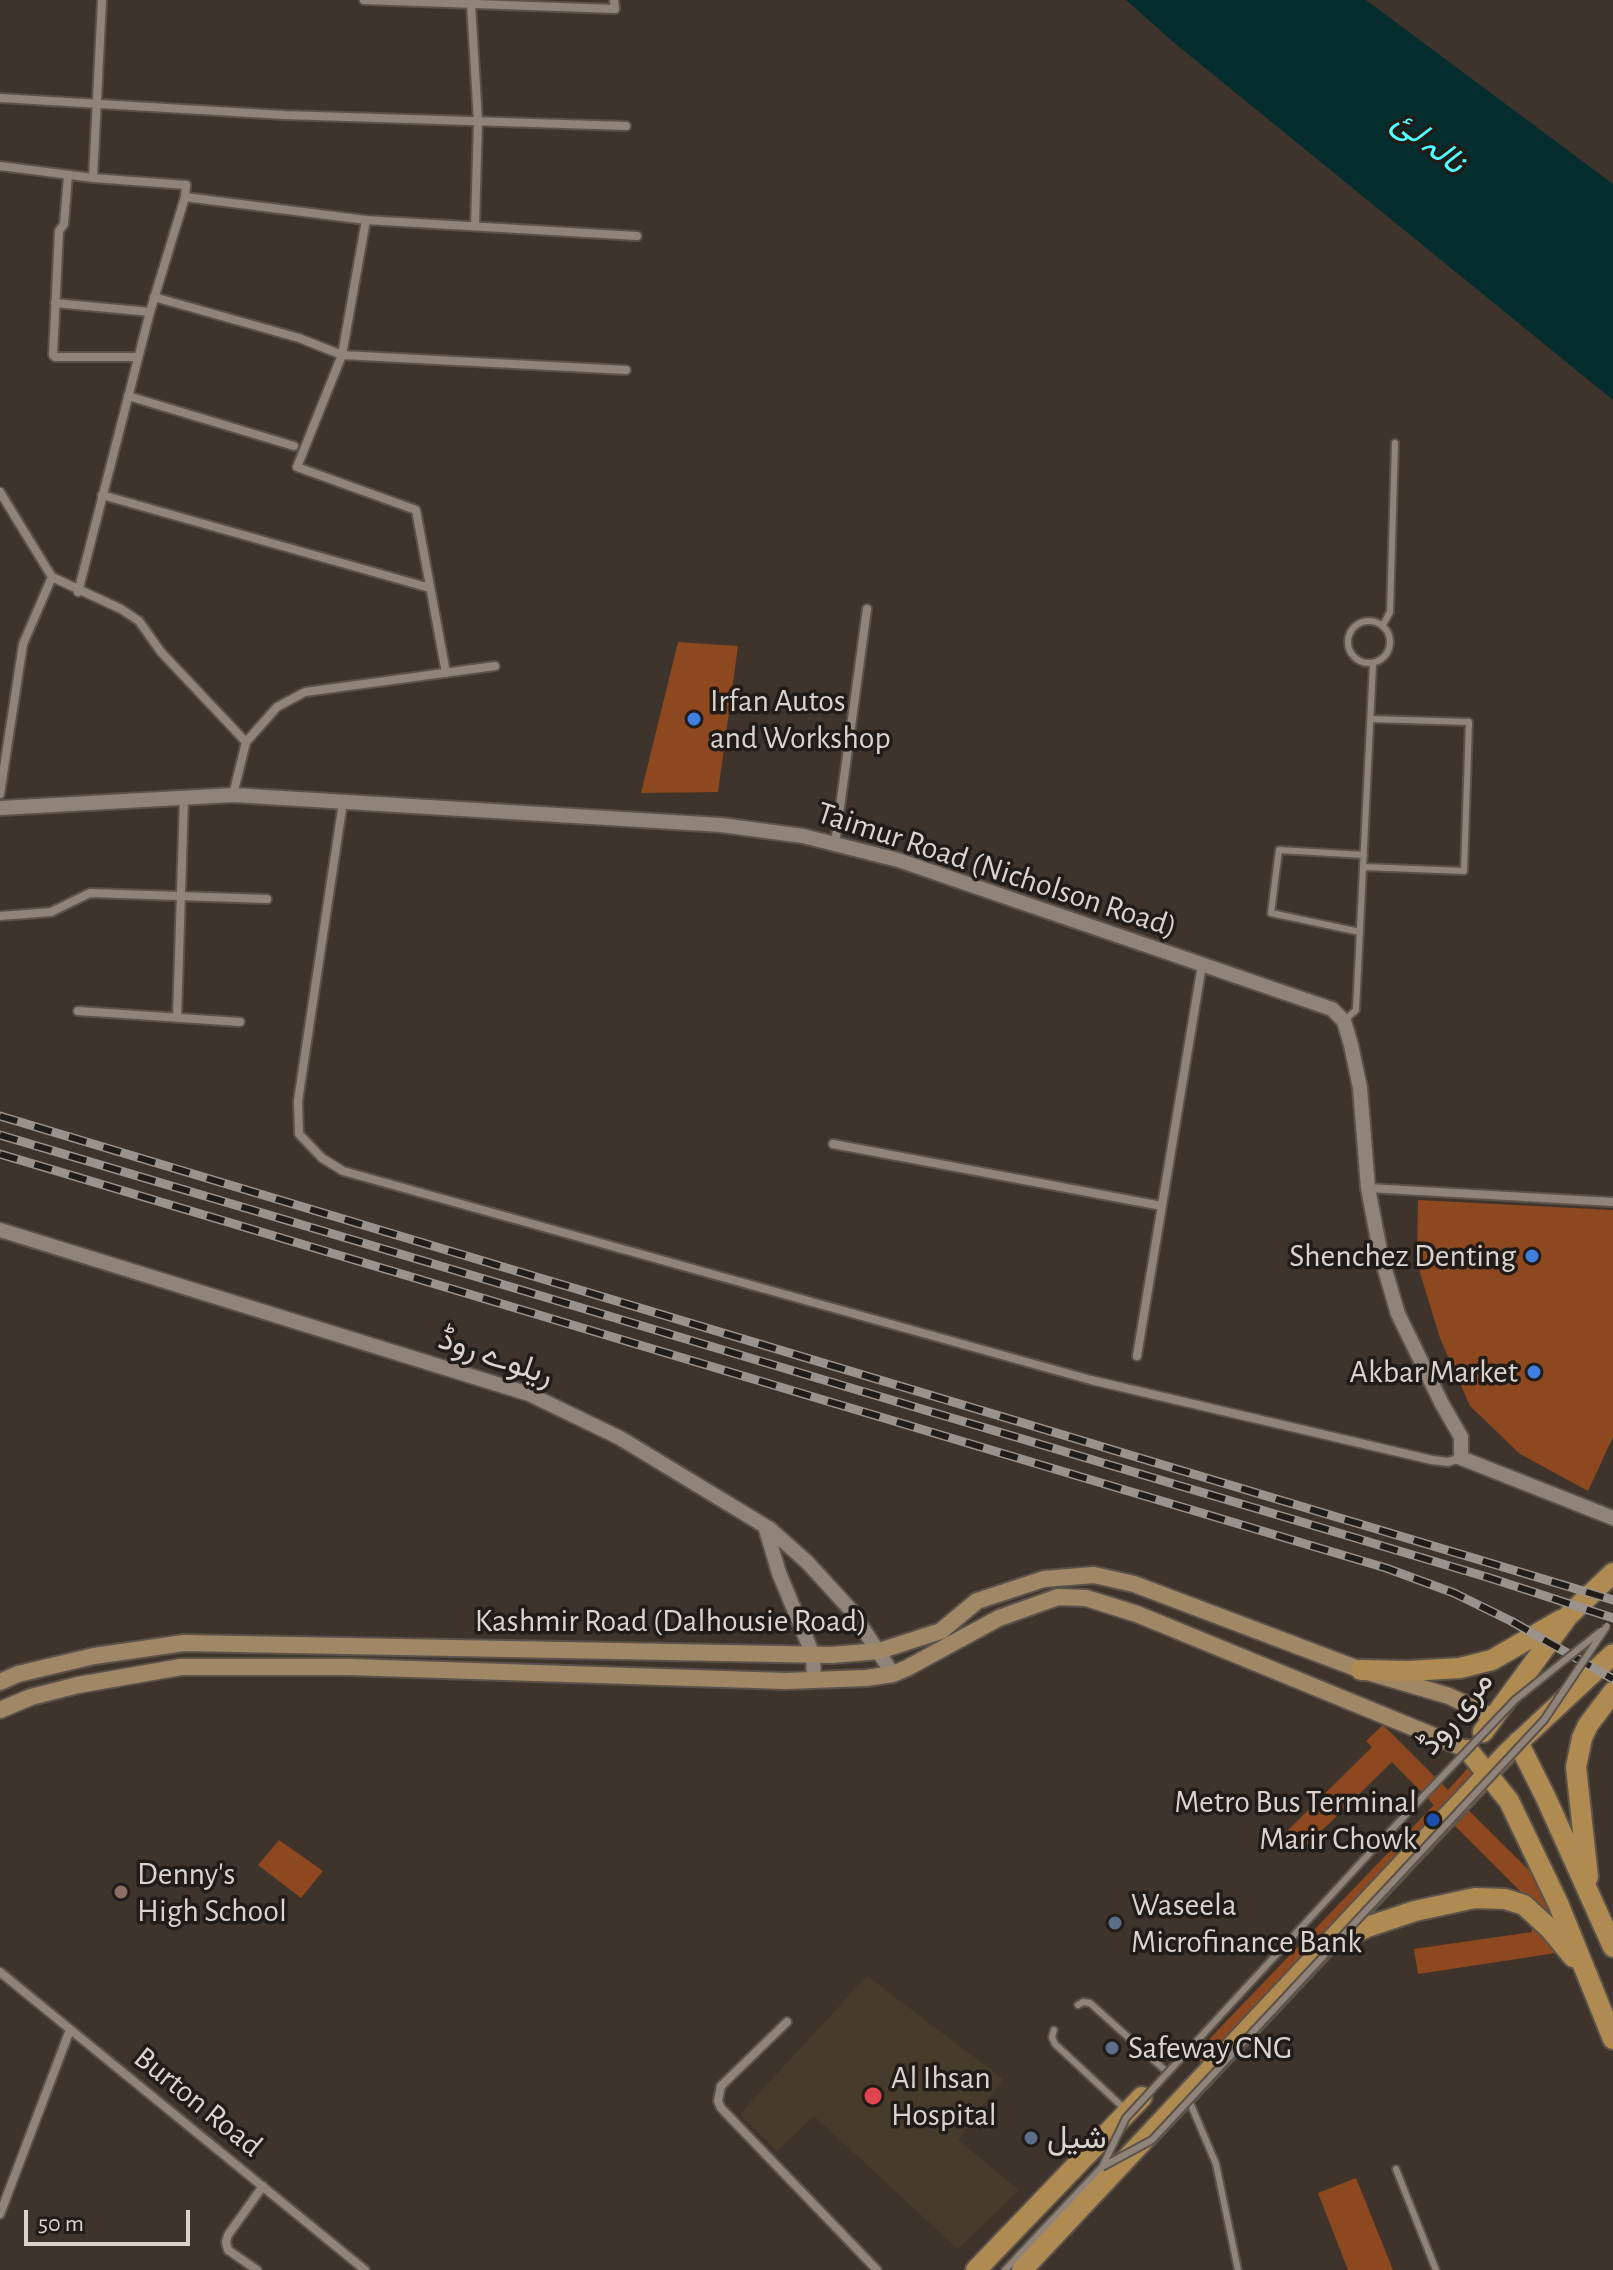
<!DOCTYPE html>
<meta charset="utf-8">
<style>
body{margin:0}
#map{position:relative;width:1613px;height:2270px;overflow:hidden;background:#3e342b;font-family:"Alegreya Sans",sans-serif}
canvas{display:block}
.scale{position:absolute;left:24px;top:2210px;width:166px;height:36px;box-sizing:border-box;border:4px solid #dad3ce;border-top:0;padding-left:10px;font-size:24px;line-height:28px;white-space:nowrap;color:#dad3ce;-webkit-text-stroke:6px #211c18;paint-order:stroke}
</style>
<div id="map">
<canvas width="1613" height="2270"></canvas>
<div class="scale">50 m</div>
</div>
<script>
const c = document.querySelector('canvas').getContext('2d');
c.lineJoin = 'round';
function fill(path, color) {
  c.fillStyle = color;
  c.fill(path, 'evenodd');
}
function toPath(rows) {
  const path = new Path2D();
  for (const r of rows) {
    if (r.length === 3) {
      path.moveTo(r[0] + r[2], r[1]);
      path.arc(r[0], r[1], r[2], 0, 2 * Math.PI);
      continue;
    }
    path.moveTo(r[0], r[1]);
    for (let i = 2; i < r.length; i += 2) path.lineTo(r[i], r[i + 1]);
  }
  return path;
}
function stroke(path, color, width, dash) {
  c.strokeStyle = color;
  c.lineWidth = width;
  c.lineCap = dash ? 'butt' : 'round';
  c.setLineDash(dash || []);
  c.stroke(path);
}
function label(font, color, halo, rows, align = 'center') {
  c.font = font + ' "Alegreya Sans",Vazirmatn,sans-serif';
  c.lineWidth = 7;
  c.setLineDash([]);
  c.textBaseline = 'middle';
  c.strokeStyle = halo;
  c.fillStyle = color;
  for (const [text, x, y, turn = 0] of rows) {
    c.save();
    c.translate(x, y);
    c.rotate((+turn || 0) * Math.PI / 180);
    c.textAlign = isNaN(turn) ? turn : align;
    if (halo) c.strokeText(text, 0, 0);
    c.fillText(text, 0, 0);
    c.restore();
  }
}
fill(toPath([
 [867,1976,1003,2079,958,2140,1019,2190,958,2249,814,2116,777,2151,740,2114]
]), '#473c2c');
fill(toPath([
 [1126,0,1366,0,1613,184,1613,400,1172,41]
]), '#052d2e');
fill(toPath([
 [678,642,738,646,718,792,641,793],
 [1418,1200,1613,1210,1613,1437,1588,1491,1520,1454,1470,1406,1440,1338,1417,1263],
 [1383,1725,1448,1790,1468,1768,1480,1778,1459,1801,1547,1888,1556,1953,1418,1974,1414,1949,1532,1932,1528,1899,1445,1816,1208,2068,1193,2056,1434,1805,1392,1762,1305,1847,1288,1830,1372,1747,1366,1741],
 [279,1840,323,1871,301,1898,258,1865],
 [1356,2178,1393,2270,1348,2270,1318,2193]
]), '#8d481f');
const service = toPath([
 [1369,642,21],
 [1383,625,1390,612,1395,443],
 [1364,867,1464,871,1469,722,1371,719],
 [1360,932,1271,913,1279,850,1364,855],
 [1344,1021,1356,1010,1373,664],
 [1078,2005,1083,2002,1090,2003,1167,2072],
 [1054,2030,1052,2037,1055,2044,1126,2110],
 [1188,2098,1216,2164,1238,2270],
 [1396,2169,1436,2270],
 [1005,2270,1102,2167]
]);
const minor = toPath([
 [364,0,615,9,614,0],
 [471,4,478,121,475,226],
 [0,98,284,115,626,126],
 [0,166,93,178,186,185,185,197,366,220,637,236],
 [68,175,64,224,59,231,53,355,55,357,138,357],
 [93,178,102,0],
 [366,220,342,355,297,467,416,510,446,673],
 [154,297,299,338,342,355,626,370],
 [55,303,150,312],
 [128,396,294,446],
 [0,492,52,577,121,609,139,621,161,652,246,742],
 [102,495,430,588],
 [78,592,150,312,185,197],
 [0,794,23,644,52,577],
 [233,795,246,742,277,707,305,692,495,666],
 [343,802,298,1101,299,1134,322,1158,343,1171,1091,1380,1432,1460,1448,1462,1461,1458],
 [835,844,867,609],
 [0,916,51,912,90,893,267,899],
 [78,1011,240,1022],
 [177,1018,184,798],
 [833,1144,1162,1206],
 [1368,1188,1613,1202],
 [1137,1356,1202,965],
 [0,1972,365,2270],
 [787,2022,721,2086,718,2101,721,2108,877,2270],
 [0,2214,70,2030],
 [257,2270,228,2250,226,2242,228,2235,263,2186]
]);
const tertiary = toPath([
 [0,808,233,795,721,825,803,836,898,860,1332,1009,1344,1021,1351,1045,1360,1088,1368,1188,1381,1256,1398,1314,1442,1404,1461,1437,1461,1458,1613,1518],
 [0,1230,529,1394,620,1438,770,1529,807,1562,850,1609,893,1674],
 [765,1526,779,1573,813,1655,814,1680]
]);
const secondary = toPath([
 [0,1682,18,1674,94,1656,184,1643,832,1655,879,1651,941,1631,977,1601,1044,1579,1094,1575,1134,1584,1361,1670,1449,1696,1495,1718],
 [0,1710,31,1697,78,1685,181,1667,348,1667,786,1681,866,1678,893,1674,907,1668,999,1618,1058,1597,1086,1598,1137,1614,1468,1750]
]);
const primary = toPath([
 [1361,1670,1408,1671,1460,1668,1492,1660,1561,1620],
 [1483,1732,1568,1616,1613,1573],
 [1518,1742,1546,1798,1613,1947],
 [1468,1750,1509,1801,1558,1903,1613,2039],
 [1588,1877,1576,1767,1582,1738,1588,1725,1613,1692],
 [1340,1940,1367,1927,1415,1911,1475,1898,1505,1899,1524,1905,1550,1929,1573,1957],
 [976,2270,1142,2097],
 [1022,2270,1507,1753,1613,1654]
]);
stroke(service, '#5b524b', 10);
stroke(minor, '#5b524b', 12);
stroke(tertiary, '#5b524b', 18);
stroke(secondary, '#5b524b', 20);
stroke(primary, '#5b524b', 24);
stroke(service, '#90847a', 6);
stroke(minor, '#90847a', 8);
stroke(tertiary, '#90847a', 14);
stroke(secondary, '#a08866', 16);
stroke(primary, '#af8b51', 20);
const rail = toPath([
 [0,1116,1613,1600],
 [0,1135,1490,1578,1613,1618],
 [0,1154,1386,1568,1454,1593,1511,1621,1613,1679]
]);
stroke(rail, '#9a928b', 9);
stroke(rail, '#211c18', 6, [18]);
const serviceBridge = toPath([
 [1102,2167,1152,2140,1544,1720,1607,1626],
 [1102,2167,1126,2118,1378,1844,1515,1700,1601,1631]
]);
stroke(serviceBridge, '#5b524b', 10, []);
stroke(serviceBridge, '#90847a', 6);
for (const [x, y, r, color] of [
 [694,719,8,"#3f7fe0"],
 [1532,1256,8,"#3f7fe0"],
 [1534,1372,8,"#3f7fe0"],
 [1433,1820,8,"#1a4fb4"],
 [121,1892,8,"#8d6e63"],
 [1115,1923,8,"#5c6f8a"],
 [1112,2048,8,"#5c6f8a"],
 [873,2096,10,"#e0444e"],
 [1031,2138,8,"#5c6f8a"]
]) {
  const dot = new Path2D();
  dot.arc(x, y, r, 0, 2 * Math.PI);
  c.fillStyle = color;
  c.fill(dot);
  stroke(dot, '#211c18', 3);
}
label('32px', '#dad3ce', '#211c18', [
 ["Irfan Autos",710,701],
 ["and Workshop",710,738],
 ["Shenchez Denting",1516,1256,"right"],
 ["Akbar Market",1518,1372,"right"],
 ["Metro Bus Terminal",1417,1802,"right"],
 ["Marir Chowk",1417,1839,"right"],
 ["Denny's",137,1874],
 ["High School",137,1911],
 ["Waseela",1131,1905],
 ["Microfinance Bank",1131,1942],
 ["Safeway CNG",1128,2048],
 ["Al Ihsan",891,2078],
 ["Hospital",891,2115],
 ["شیل",1047,2138]
], 'left');
label('32px', '#dad3ce', '#211c18', [
 ["Taimur Road (Nicholson Road)",997,870,18],
 ["ریلوے روڈ",496,1357,19],
 ["Kashmir Road (Dalhousie Road)",671,1621],
 ["مری روڈ",1456,1713,-51],
 ["Burton Road",198,2102,39]
]);
label('italic 34px', '#50feff', '#211c18', [
 ["نالہ لئ",1429,142,38]
]);
</script>
